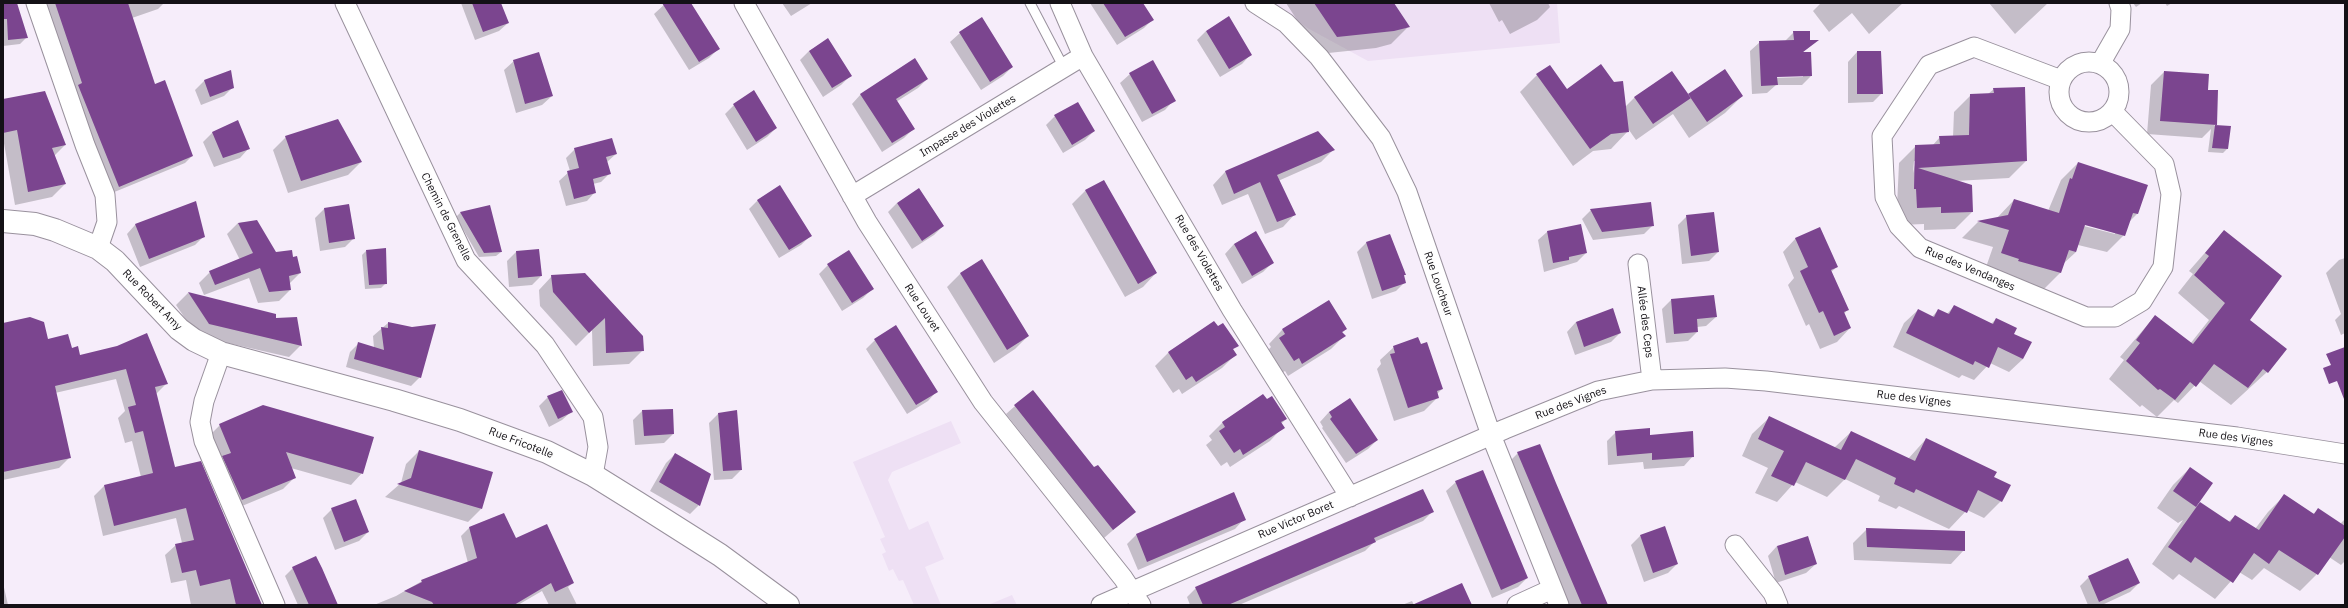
<!DOCTYPE html>
<meta charset="utf-8">
<style>
body{margin:0}
#map{position:relative;width:2348px;height:608px;overflow:hidden;background:#f6edfa;font-family:"IBM Plex Sans",sans-serif}
canvas{display:block}
.frame{position:absolute;inset:0;border:4px solid #141116;pointer-events:none}
</style>
<div id="map">
<canvas width="2348" height="608"></canvas>
<div class="frame"></div>
</div>
<script>
const c = document.querySelector('canvas').getContext('2d');
c.lineJoin = 'round';
function fill(path, color) {
  c.fillStyle = color;
  c.fill(path, 'evenodd');
}
function toPath(rows) {
  const path = new Path2D();
  for (const r of rows) {
    if (r.length === 3) {
      path.moveTo(r[0] + r[2], r[1]);
      path.arc(r[0], r[1], r[2], 0, 2 * Math.PI);
      continue;
    }
    path.moveTo(r[0], r[1]);
    for (let i = 2; i < r.length; i += 2) path.lineTo(r[i], r[i + 1]);
  }
  return path;
}
function stroke(path, color, width, dash) {
  c.strokeStyle = color;
  c.lineWidth = width;
  c.lineCap = dash ? 'butt' : 'round';
  c.setLineDash(dash || []);
  c.stroke(path);
}
function label(font, color, halo, rows, align = 'center') {
  c.font = font + ' "IBM Plex Sans",sans-serif';
  c.lineWidth = 4;
  c.setLineDash([]);
  c.textBaseline = 'middle';
  c.strokeStyle = halo;
  c.fillStyle = color;
  for (const [text, x, y, turn = 0] of rows) {
    c.save();
    c.translate(x, y);
    c.rotate((+turn || 0) * Math.PI / 180);
    c.textAlign = isNaN(turn) ? turn : align;
    if (halo) c.strokeText(text, 0, 0);
    c.fillText(text, 0, 0);
    c.restore();
  }
}
fill(toPath([
 [1273,3,1557,3,1560,43,1368,61,1309,29],
 [951,421,961,443,892,472,888,480,909,530,928,521,944,559,925,567,941,605,914,605,903,580,899,581,893,569,889,571,882,554,886,552,880,539,885,537,853,462],
 [1012,595,1017,605,988,605]
]), '#eee0f4');
fill(toPath([
 [3,3,15,3,27,37,20,44,3,46],
 [46,3,164,3,158,9,132,18,154,86,192,156,185,163,112,193,77,108],
 [461,3,500,3,508,23,499,31,475,40],
 [666,3,690,3,718,49,709,58,689,70,654,14],
 [782,3,812,3,791,16],
 [1090,3,1142,3,1152,20,1144,28,1117,45],
 [1286,3,1392,3,1408,27,1391,44,1376,48,1319,54],
 [1489,3,1548,3,1550,7,1537,20,1510,34,1502,20,1499,22],
 [1821,3,1903,3,1869,34,1852,13,1829,32,1813,11],
 [1989,3,2048,3,2015,34],
 [2133,3,2142,3,2136,7],
 [2165,3,2172,3,2167,6],
 [1206,31,1251,54,1242,64,1220,77,1197,40],
 [1794,32,1809,41,1816,41,1802,53,1811,76,1802,85,1776,85,1767,93,1752,94,1750,51,1760,42,1785,41],
 [1803,75,1803,77,1772,78,1772,76],
 [960,33,1012,67,1003,76,981,90,950,42],
 [827,40,850,76,841,85,823,97,800,60,809,51],
 [1857,52,1882,93,1873,102,1848,103,1848,62],
 [514,61,552,96,542,105,516,113,504,70],
 [1152,61,1174,100,1165,110,1142,122,1120,83,1130,74],
 [230,72,233,87,224,96,201,105,195,90,204,81],
 [2164,72,2207,91,2216,124,2214,126,2230,127,2227,149,2223,153,2208,152,2211,129,2202,138,2147,134,2151,85],
 [1537,75,1567,90,1625,107,1635,97,1742,96,1725,113,1689,138,1673,114,1636,140,1629,130,1611,149,1593,151,1573,166,1520,92],
 [927,79,918,88,896,102,913,129,904,138,882,152,852,104,861,94],
 [1994,89,2026,161,2009,178,1956,181,1972,212,1955,229,1924,230,1924,224,1900,225,1897,206,1899,163,1916,146,1932,146,1940,137,1953,137,1954,112,1971,95,1988,94],
 [1914,161,1916,161,1913,173],
 [734,105,776,128,767,137,747,150,725,114],
 [3,107,65,145,54,156,65,184,52,197,15,205,3,138],
 [1055,116,1094,131,1085,140,1063,153,1046,125],
 [213,132,249,148,240,158,214,167,203,142],
 [1318,132,1333,150,1321,162,1278,181,1295,214,1283,227,1265,234,1248,194,1222,205,1213,185,1225,172],
 [286,137,361,162,348,175,288,193,273,150],
 [575,149,616,154,607,162,610,173,601,182,593,184,595,192,587,201,566,206,559,181,570,171,566,158],
 [2078,163,2147,186,2137,214,2129,222,2124,235,2107,252,2078,245,2076,252,2063,264,2060,273,2043,290,1985,270,1993,247,1962,238,1978,222,1996,219,2014,200,2048,211,2061,180],
 [2081,223,2115,232,2115,234,2080,225],
 [1103,181,1156,273,1143,287,1125,297,1072,204,1085,191],
 [758,200,810,236,801,245,779,258,749,209],
 [897,203,943,226,934,235,912,249,888,212],
 [349,205,354,238,345,247,320,251,315,218,324,209],
 [489,207,501,252,496,256,479,257,456,217,460,213],
 [1591,210,1653,225,1644,234,1593,240,1582,219],
 [1687,216,1718,252,1709,261,1682,264,1678,225],
 [257,221,275,253,292,258,300,273,289,284,290,290,279,301,258,303,249,278,204,295,199,283,210,272,240,260,227,234,238,223],
 [135,225,204,236,195,245,140,267,127,234],
 [1580,225,1586,253,1577,262,1544,272,1538,240,1547,232],
 [2224,231,2249,320,2286,349,2267,372,2231,405,2199,381,2178,403,2174,400,2157,417,2142,405,2140,407,2109,379,2124,360,2120,357,2155,316,2190,344,2209,320,2178,293,2193,274,2189,271],
 [1255,233,1272,263,1263,272,1242,284,1225,254,1234,244],
 [1390,235,1405,275,1403,276,1405,282,1396,291,1372,299,1357,252,1366,243],
 [1796,238,1837,267,1831,272,1848,309,1844,314,1850,328,1837,342,1820,349,1809,324,1806,326,1788,285,1794,278,1783,252],
 [538,250,541,276,532,285,509,287,507,261,516,252],
 [366,251,386,283,381,288,365,289,362,255],
 [2345,258,2345,333,2341,335,2335,320,2341,314,2326,273,2339,260],
 [981,260,1028,336,1015,349,994,363,947,287,960,274],
 [828,265,872,289,863,298,842,311,819,274],
 [585,274,643,350,629,364,593,366,592,330,576,346,540,306,539,290,552,276],
 [188,293,275,315,275,319,301,345,289,357,197,336,176,305],
 [1671,300,1716,317,1706,326,1697,327,1697,332,1688,341,1666,343,1662,309],
 [1329,301,1346,329,1342,333,1344,336,1331,349,1288,376,1285,371,1280,374,1266,352,1271,347,1269,344,1282,330],
 [1954,306,1991,324,1996,319,2013,335,2023,359,2009,372,1990,363,1974,380,1962,375,1959,378,1893,347,1904,323,1918,310,1932,317,1938,310,1947,314],
 [1612,310,1620,333,1611,342,1575,355,1567,332,1576,322],
 [388,323,412,328,420,377,411,386,346,367,350,352,359,343,374,348,373,336],
 [1214,323,1237,345,1232,350,1235,355,1222,368,1182,394,1179,389,1173,393,1155,366,1168,353],
 [3,324,71,349,80,356,118,347,167,383,156,394,175,468,261,605,191,605,186,580,171,583,165,555,176,545,182,543,176,518,103,536,94,496,104,486,141,477,132,441,125,443,118,418,125,411,116,379,55,393,70,457,59,468,3,480],
 [875,340,937,391,928,401,907,414,866,349],
 [1394,347,1442,389,1437,394,1438,397,1424,411,1394,421,1377,369,1381,364,1380,360],
 [1032,391,1094,469,1134,512,1104,538,1006,414],
 [548,397,572,411,562,420,549,427,539,406],
 [1350,399,1377,440,1368,449,1346,463,1322,428,1323,427,1320,422,1329,412],
 [642,411,673,434,664,443,635,445,633,420],
 [718,414,741,470,732,479,714,480,709,423],
 [1770,417,1834,448,1851,432,1908,459,1926,439,1993,477,2001,501,1984,518,1967,510,1949,529,1899,506,1896,509,1878,501,1880,496,1845,479,1827,497,1795,482,1777,502,1755,493,1768,468,1742,456,1752,434],
 [1286,419,1281,424,1283,427,1270,441,1230,467,1227,462,1221,466,1206,445,1212,440,1209,436,1223,422],
 [220,425,362,473,351,485,291,468,295,477,283,489,230,511,208,437],
 [1616,432,1650,436,1693,456,1684,466,1644,469,1643,462,1608,465,1607,441],
 [419,451,481,509,468,522,385,497,401,483,406,464],
 [1518,453,1607,605,1569,605,1509,462],
 [675,454,699,505,690,514,650,491,666,463],
 [2190,468,2196,506,2200,503,2228,522,2235,516,2255,529,2268,512,2285,495,2313,514,2318,510,2340,524,2345,519,2345,561,2341,565,2329,557,2317,574,2300,591,2264,568,2252,580,2239,572,2215,599,2179,574,2173,580,2152,564,2183,520,2178,523,2157,508,2173,485],
 [1456,482,1527,578,1518,587,1492,598,1446,491],
 [1233,493,1244,519,1235,529,1138,570,1127,544,1136,535],
 [332,509,368,532,359,541,335,550,323,518],
 [1432,512,1423,521,1374,542,1365,551,1239,605,1190,605,1187,597,1196,588],
 [503,514,516,539,573,583,568,587,577,605,549,605,542,591,518,605,374,605,396,596,422,581,468,563,461,536,469,528],
 [1866,530,1964,550,1951,564,1854,560,1853,543],
 [1640,536,1677,564,1668,573,1644,582,1631,545],
 [1777,546,1816,564,1806,573,1776,583,1768,556],
 [293,568,311,605,298,605,285,576],
 [2089,577,2139,583,2130,592,2102,605,2088,605,2080,586],
 [3,583,8,605,3,605],
 [1412,601,1414,605,1402,605]
]), '#0003');
fill(toPath([
 [3,3,17,3,28,38,8,40,7,19,3,19],
 [55,3,128,3,155,84,165,80,193,156,119,187,78,85,82,83],
 [472,3,501,3,509,23,483,32],
 [662,3,691,3,720,49,699,62],
 [1103,3,1143,3,1154,20,1125,37],
 [1314,3,1394,3,1410,27,1394,31,1337,37],
 [1229,16,1252,55,1229,69,1206,31],
 [982,17,1013,67,990,82,959,32],
 [1793,31,1810,31,1810,40,1819,40,1803,52,1811,52,1812,76,1777,77,1778,85,1761,86,1759,41,1794,40],
 [828,38,852,76,832,88,809,51],
 [1857,51,1881,51,1883,94,1857,94],
 [539,52,553,96,525,104,513,60],
 [915,58,928,79,896,99,915,129,892,143,860,94],
 [1153,60,1176,101,1152,114,1129,73],
 [1601,64,1614,82,1623,81,1629,132,1611,134,1590,149,1536,74,1550,65,1567,89],
 [1725,69,1743,96,1707,122,1688,94],
 [231,70,234,88,210,97,204,80],
 [1672,71,1691,98,1653,124,1634,97],
 [2164,71,2209,74,2208,90,2218,90,2217,125,2160,121],
 [2025,87,2027,161,1918,168,1972,185,1973,212,1941,213,1941,207,1917,208,1916,189,1914,189,1915,145,1940,144,1939,136,1969,135,1970,94,1994,93,1993,88],
 [754,90,777,128,756,142,733,104],
 [45,91,66,145,52,148,66,184,28,192,17,130,3,133,3,99],
 [1078,102,1095,131,1072,145,1054,115],
 [338,119,362,162,301,181,285,136],
 [238,120,250,149,223,158,212,132],
 [2215,125,2231,126,2228,149,2212,148],
 [1318,131,1335,150,1277,175,1296,215,1277,222,1260,182,1234,194,1225,171],
 [612,138,617,154,606,157,611,174,593,179,596,193,574,199,567,171,579,168,574,148],
 [2078,162,2148,185,2138,214,2133,213,2125,236,2085,225,2076,252,2069,250,2061,273,2018,261,2019,259,2001,253,2009,230,1977,221,2008,215,2014,199,2059,213,2070,178,2072,179],
 [1104,180,1157,273,1138,284,1085,190],
 [780,185,812,236,789,250,757,200],
 [919,188,944,226,922,241,897,203],
 [196,201,205,237,149,259,135,224],
 [1651,202,1654,226,1602,232,1590,209],
 [349,204,355,239,329,243,324,208],
 [490,205,502,252,484,253,460,212],
 [1714,212,1719,252,1691,256,1686,215],
 [257,220,276,252,292,250,293,257,297,256,301,273,289,276,291,290,269,292,260,268,215,285,209,271,253,253,238,223],
 [1581,224,1587,253,1569,257,1569,260,1553,263,1547,231],
 [1820,227,1838,267,1831,270,1849,310,1844,312,1851,328,1834,336,1823,311,1819,313,1800,271,1808,267,1795,238],
 [2224,230,2282,276,2250,320,2287,349,2268,373,2263,369,2248,388,2214,364,2196,387,2190,382,2175,400,2160,389,2158,390,2126,361,2140,343,2136,340,2155,315,2193,344,2225,303,2194,275,2209,256,2205,253],
 [1256,231,1274,263,1252,276,1234,244],
 [1390,234,1406,275,1404,275,1406,283,1382,291,1366,242],
 [386,248,387,284,369,285,366,250],
 [539,249,542,276,518,278,516,251],
 [849,250,874,289,852,303,827,264],
 [982,259,1029,336,1007,350,960,273],
 [585,273,643,336,644,351,606,353,605,318,589,333,553,292,551,275],
 [188,292,276,314,276,318,297,317,302,346,209,324],
 [1714,295,1717,317,1697,319,1698,332,1674,334,1671,299],
 [1329,300,1347,329,1342,332,1346,336,1302,364,1299,358,1294,361,1279,338,1285,334,1282,329],
 [1954,305,1993,324,1996,318,2017,328,2014,334,2032,342,2023,359,1998,347,1989,368,1975,361,1973,365,1906,333,1918,309,1934,317,1938,309,1949,314],
 [1613,308,1621,333,1584,347,1576,322],
 [30,317,44,322,48,339,68,334,72,348,78,346,80,355,117,346,147,333,168,384,155,387,175,467,201,461,262,605,236,605,230,579,200,586,196,570,182,573,175,544,194,540,186,508,114,526,104,485,153,473,143,431,135,433,128,407,136,405,126,369,55,386,71,458,3,472,3,323],
 [1214,321,1218,326,1223,323,1239,346,1233,349,1237,355,1196,382,1192,376,1186,380,1168,352],
 [388,322,412,327,436,324,421,378,354,359,358,342,384,350,381,327,388,328],
 [896,325,938,392,916,405,874,339],
 [1418,337,1421,344,1427,342,1443,389,1437,391,1439,398,1408,408,1390,354,1395,353,1393,346],
 [2345,347,2345,398,2344,399,2337,381,2329,384,2323,368,2331,365,2326,354],
 [562,390,573,412,558,419,547,396],
 [1033,390,1094,467,1098,465,1136,512,1113,530,1014,405],
 [1263,394,1267,399,1272,396,1287,419,1281,422,1285,428,1243,455,1240,449,1234,453,1219,431,1225,427,1222,422],
 [1350,398,1378,440,1356,454,1330,419,1332,417,1329,412],
 [263,405,374,437,363,474,286,452,296,478,242,500,222,456,231,453,219,424],
 [673,409,674,434,644,436,642,410],
 [737,410,742,470,723,471,718,413],
 [1769,416,1841,450,1851,431,1915,461,1926,438,1997,472,1994,477,2011,485,2002,502,1978,490,1967,513,1916,489,1914,493,1894,484,1896,478,1856,459,1845,480,1806,462,1794,486,1771,476,1784,451,1758,439],
 [1650,428,1650,435,1693,431,1694,457,1652,460,1652,453,1617,456,1615,431],
 [1540,444,1556,483,1608,605,1582,605,1517,452],
 [419,450,493,472,482,509,397,484,411,478],
 [675,453,711,474,700,506,659,482],
 [2190,467,2213,483,2196,507,2173,491],
 [1483,470,1528,578,1501,590,1455,481],
 [1423,489,1434,512,1374,538,1376,542,1228,605,1203,605,1195,587],
 [1234,492,1246,520,1147,562,1136,534],
 [2284,494,2314,514,2318,508,2345,526,2345,537,2318,575,2279,550,2269,564,2254,553,2233,583,2195,557,2191,563,2168,547,2200,502,2230,522,2235,515,2259,530],
 [356,499,369,532,344,542,331,508],
 [504,513,516,538,547,524,574,583,555,592,551,583,514,605,434,605,432,602,404,591,422,582,421,580,477,558,469,527],
 [1665,526,1678,564,1653,573,1640,535],
 [1866,528,1965,531,1965,551,1867,547],
 [1808,536,1817,564,1785,575,1777,546],
 [316,556,322,568,338,605,309,605,292,567],
 [2128,558,2140,583,2099,602,2088,576],
 [1462,583,1472,605,1412,605]
]), '#7b458f');
const service = toPath([
 [1030,3,1064,68]
]);
const minor = toPath([
 [36,3,85,145,105,195,107,222,98,248],
 [345,3,466,260,545,345,593,417,598,447,593,475],
 [744,3,867,222,983,402,1123,578,1141,605],
 [1060,3,1083,56,1232,310,1350,497],
 [1255,3,1286,23,1319,57,1381,138,1407,192,1491,435,1559,605],
 [2089,92,30],
 [2100,64,2120,29,2121,9,2119,3],
 [2061,80,1974,47,1929,65,1882,136,1885,197,1899,226,1920,248,2086,317,2115,317,2142,301,2163,267,2171,194,2164,164,2112,111],
 [852,196,1083,56],
 [1638,264,1652,380],
 [221,353,204,401,200,422,204,441,275,605],
 [1735,545,1773,593,1778,605],
 [1101,605,1505,429,1598,391,1652,380,1725,378,1766,381,2237,437,2345,454],
 [1517,605,1552,589]
]);
const tertiary = toPath([
 [3,221,35,224,55,230,98,248,115,261,179,329,194,340,221,353,394,400,460,420,547,452,593,475,638,503,720,555,788,605]
]);
stroke(service, '#99919d', 11);
stroke(minor, '#99919d', 21);
stroke(tertiary, '#99919d', 24);
stroke(service, '#fff', 9);
stroke(minor, '#fff', 19);
stroke(tertiary, '#fff', 22);
label('11px', '#141116', '#fefefe', [
 ["Impasse des Violettes",968,126,-31],
 ["Chemin de Grenelle",446,217,63],
 ["Rue des Violettes",1199,253,60],
 ["Rue des Vendanges",1970,269,23],
 ["Rue Loucheur",1438,284,71],
 ["Rue Robert Amy",152,300,46],
 ["Rue Louvet",922,308,57],
 ["Allée des Ceps",1645,322,83],
 ["Rue des Vignes",1914,399,7],
 ["Rue des Vignes",1571,403,-21],
 ["Rue des Vignes",2236,438,8],
 ["Rue Fricotelle",521,443,21],
 ["Rue Victor Boret",1296,520,-23]
]);
</script>
